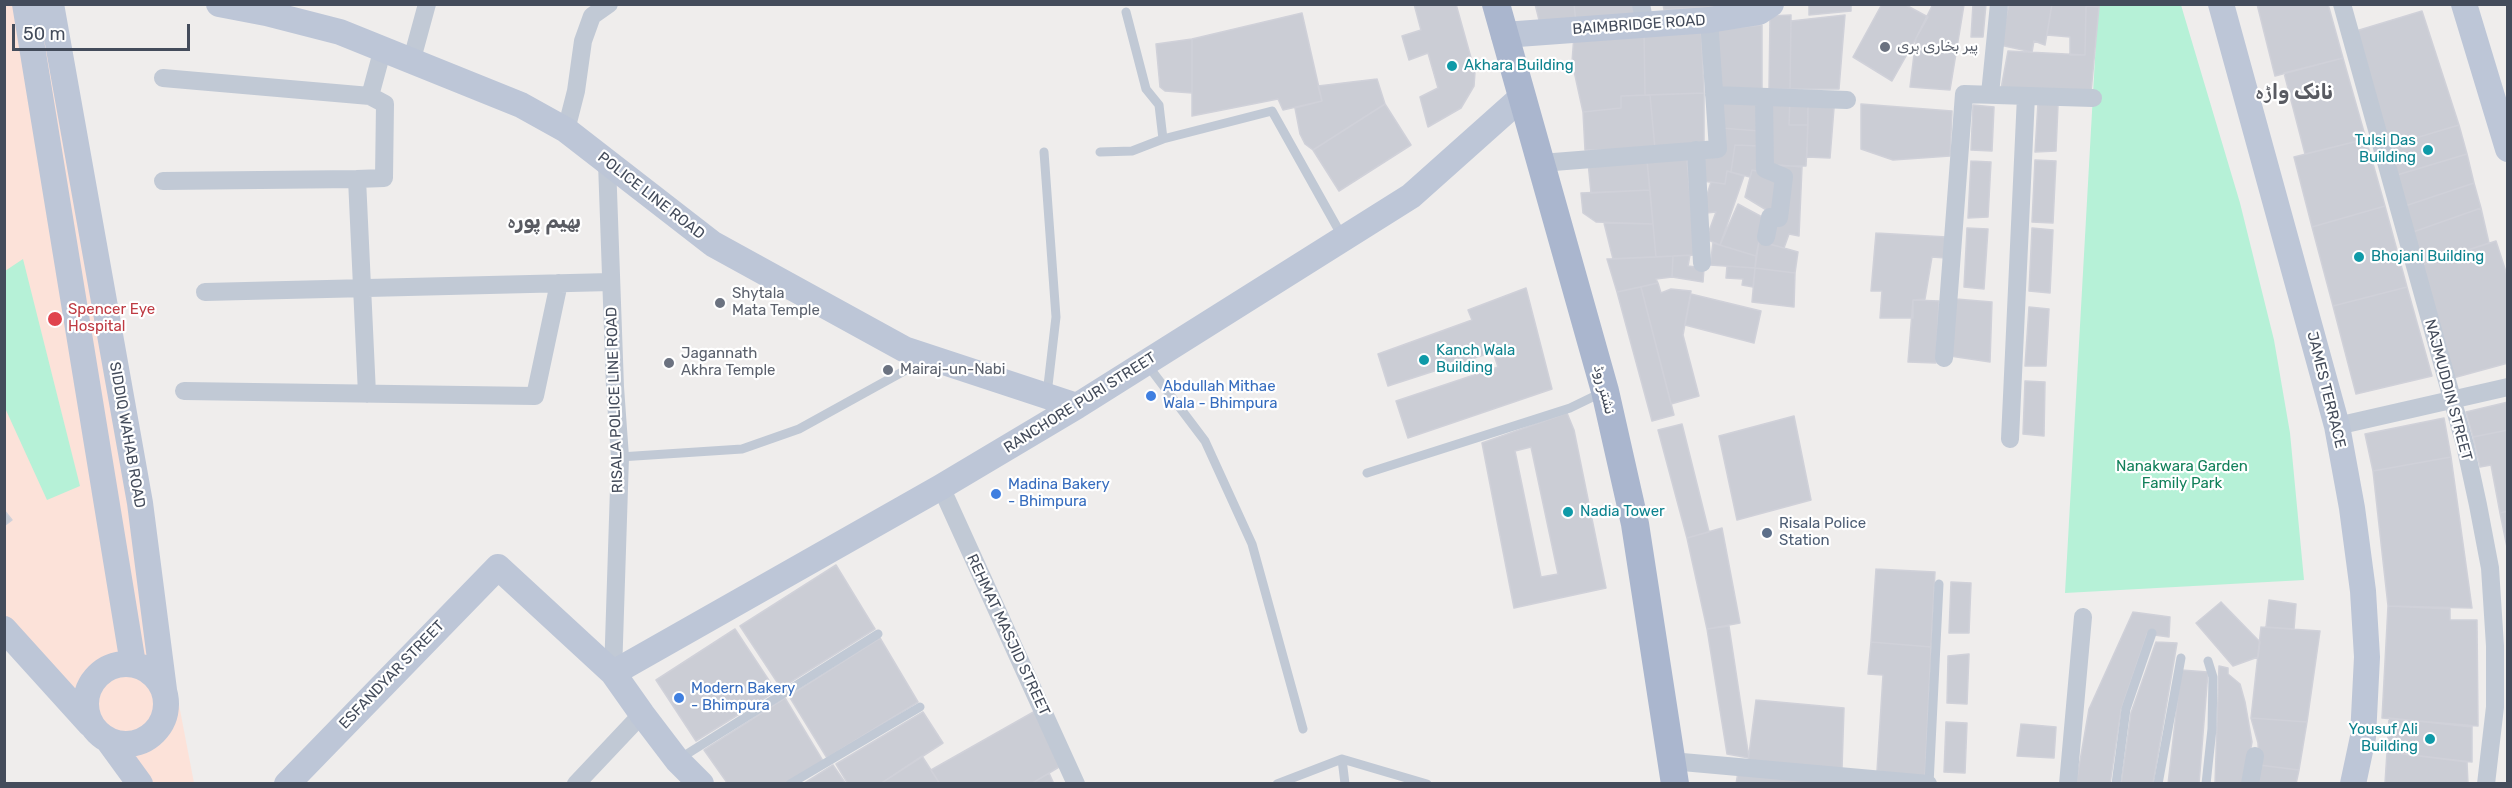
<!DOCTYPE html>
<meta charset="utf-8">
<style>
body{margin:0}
#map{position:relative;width:2512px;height:788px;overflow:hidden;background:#efedec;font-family:Rubik,sans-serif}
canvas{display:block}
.frame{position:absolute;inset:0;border:6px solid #444c5b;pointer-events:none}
.scale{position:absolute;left:12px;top:24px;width:178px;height:27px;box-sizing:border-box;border:3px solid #444c5b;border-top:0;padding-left:8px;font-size:18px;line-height:21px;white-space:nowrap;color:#444c5b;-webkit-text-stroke:4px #fff;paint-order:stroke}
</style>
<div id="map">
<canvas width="2512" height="788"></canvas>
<div class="frame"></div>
<div class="scale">50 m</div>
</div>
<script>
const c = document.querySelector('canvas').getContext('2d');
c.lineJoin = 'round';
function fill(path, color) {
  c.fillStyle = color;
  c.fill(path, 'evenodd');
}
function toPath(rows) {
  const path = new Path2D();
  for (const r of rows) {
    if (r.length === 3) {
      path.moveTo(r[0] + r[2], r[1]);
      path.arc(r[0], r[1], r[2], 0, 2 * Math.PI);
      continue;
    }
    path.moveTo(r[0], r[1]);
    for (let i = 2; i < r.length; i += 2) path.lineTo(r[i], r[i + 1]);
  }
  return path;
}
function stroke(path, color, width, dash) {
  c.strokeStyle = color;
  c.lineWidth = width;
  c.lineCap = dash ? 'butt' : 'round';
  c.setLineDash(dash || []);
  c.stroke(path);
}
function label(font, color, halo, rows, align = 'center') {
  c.font = font + ' Rubik,"Noto Naskh Arabic",sans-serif';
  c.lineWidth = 4.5;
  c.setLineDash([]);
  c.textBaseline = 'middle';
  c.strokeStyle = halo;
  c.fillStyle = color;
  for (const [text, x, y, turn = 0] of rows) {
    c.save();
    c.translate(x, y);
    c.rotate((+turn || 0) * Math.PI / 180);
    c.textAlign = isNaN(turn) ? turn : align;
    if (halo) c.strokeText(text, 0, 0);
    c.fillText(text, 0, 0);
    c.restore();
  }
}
fill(toPath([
 [4,5,45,5,194,783,136,783,5,634]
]), '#fce2d9');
fill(toPath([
 [2098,5,2181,5,2240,203,2274,340,2290,433,2304,580,2065,593],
 [23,259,80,486,47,500,5,408,5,271]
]), '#b6f1d7');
const building = toPath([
 [1414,4,1456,4,1475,72,1474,86,1461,108,1428,127,1420,97,1438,88,1428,53,1409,60,1402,36,1421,30,1414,4],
 [1535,4,1574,4,1576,23,1540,24,1535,4],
 [1574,4,1633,4,1635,17,1576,23,1574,4],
 [1663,4,1743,4,1743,5,1664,10,1663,4],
 [1809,4,1851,4,1851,11,1809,15,1809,4],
 [1882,4,1904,4,1928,17,1892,81,1853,57,1882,4],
 [1933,4,1964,5,1950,90,1910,87,1916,38,1933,4],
 [1973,4,1986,4,1983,37,1971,37,1973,4],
 [2009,4,2052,4,2045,45,2034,41,2032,52,2000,45,2009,4],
 [2052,4,2099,4,2099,7,2086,6,2085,55,2070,55,2070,37,2047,35,2052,4],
 [2257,4,2328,4,2343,58,2275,76,2257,4],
 [2086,6,2099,7,2091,92,2001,89,2008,51,2085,55,2086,6],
 [2422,11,2459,125,2389,146,2356,31,2422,11],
 [1302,13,1322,101,1283,110,1278,99,1192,116,1192,39,1302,13],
 [1791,15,1790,89,1769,89,1770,16,1791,15],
 [1845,15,1839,89,1790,89,1791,21,1845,15],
 [1712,24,1735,28,1762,25,1762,89,1718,88,1712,24],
 [1701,25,1704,93,1645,95,1644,31,1701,25],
 [1644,31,1645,95,1621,96,1621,108,1583,112,1572,62,1574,35,1644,31],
 [1192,39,1192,93,1165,91,1160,87,1156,44,1192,39],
 [2343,58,2366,139,2305,154,2284,73,2343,58],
 [1377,79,1385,104,1313,150,1305,144,1300,134,1295,108,1322,101,1318,86,1377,79],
 [1704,93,1704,144,1655,149,1650,95,1704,93],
 [1650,95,1655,149,1585,150,1583,112,1621,108,1621,96,1650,95],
 [1760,96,1760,131,1721,128,1720,98,1760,96],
 [1770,97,1790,98,1789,125,1808,125,1806,166,1769,166,1770,97],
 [1790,98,1808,99,1808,125,1789,125,1790,98],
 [2038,103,2058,105,2056,151,2035,152,2038,103],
 [1385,104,1411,145,1339,191,1313,150,1385,104],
 [1861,104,1952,111,1950,156,1893,160,1861,149,1861,104],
 [1808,105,1834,108,1830,158,1807,157,1808,105],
 [1973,105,1994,107,1992,151,1971,150,1973,105],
 [2459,125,2467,154,2397,175,2389,146,2459,125],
 [1721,128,1760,131,1760,146,1735,145,1731,172,1727,171,1725,184,1702,181,1704,155,1721,128],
 [2366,139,2385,206,2312,227,2294,157,2366,139],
 [1735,145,1760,146,1762,172,1752,170,1750,177,1731,172,1735,145],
 [2467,154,2474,183,2405,206,2397,175,2467,154],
 [1687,159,1695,255,1656,257,1647,161,1687,159],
 [2035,160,2056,161,2053,223,2032,222,2035,160],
 [1647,161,1650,190,1591,193,1588,162,1647,161],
 [1971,161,1991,162,1988,217,1968,218,1971,161],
 [1779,165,1802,167,1799,236,1789,234,1784,248,1769,244,1779,165],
 [1752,170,1780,175,1773,214,1745,197,1752,170],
 [1727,171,1744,176,1720,245,1706,239,1716,212,1706,213,1706,198,1711,182,1725,184,1727,171],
 [2474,183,2481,208,2413,232,2405,206,2474,183],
 [1650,190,1653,224,1596,222,1583,213,1581,193,1650,190],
 [1738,204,1764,218,1756,256,1720,245,1738,204],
 [2385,206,2407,287,2333,306,2312,227,2385,206],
 [2481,208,2489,243,2422,265,2413,232,2481,208],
 [1604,223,1653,224,1656,257,1613,259,1604,223],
 [1967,228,1988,229,1984,289,1964,287,1967,228],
 [2032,228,2053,230,2050,293,2029,291,2032,228],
 [1876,233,1947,237,1946,258,1932,257,1925,299,1913,300,1913,318,1880,318,1882,291,1871,291,1876,233],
 [1759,241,1798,252,1795,273,1755,268,1759,241],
 [2496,241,2508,278,2508,363,2453,378,2422,265,2496,241],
 [1713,243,1756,256,1755,268,1710,265,1713,243],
 [1690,255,1688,266,1704,268,1703,282,1672,277,1673,256,1690,255],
 [1673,256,1672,277,1656,279,1658,283,1617,292,1607,259,1673,256],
 [1727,266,1755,268,1753,287,1742,285,1743,279,1726,278,1727,266],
 [1755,268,1795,273,1794,307,1752,302,1755,268],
 [1658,283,1661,293,1671,289,1691,291,1683,335,1699,396,1671,404,1641,287,1658,283],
 [1641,287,1674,415,1652,421,1617,292,1641,287],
 [2407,287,2432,376,2356,394,2333,306,2407,287],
 [1526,288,1552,389,1408,438,1396,401,1498,367,1493,352,1388,386,1378,354,1472,320,1468,310,1526,288],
 [1691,294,1761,311,1754,343,1685,325,1691,294],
 [1956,299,1992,302,1990,362,1950,356,1956,299],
 [1913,300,1939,301,1936,363,1908,362,1913,300],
 [2029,307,2049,309,2046,366,2025,366,2029,307],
 [2025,381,2045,382,2044,436,2023,434,2025,381],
 [2508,402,2508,430,2473,437,2466,412,2508,402],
 [1567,413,1574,430,1606,588,1514,608,1482,443,1567,413],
 [1531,447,1558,574,1541,577,1515,451,1531,447],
 [1794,416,1811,500,1737,520,1719,436,1794,416],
 [2444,418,2451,457,2373,471,2365,434,2444,418],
 [1682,424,1709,532,1687,538,1658,430,1682,424],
 [2508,430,2508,511,2500,513,2491,465,2480,467,2473,437,2508,430],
 [2451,457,2472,608,2388,606,2373,471,2451,457],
 [4,510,12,520,4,526,4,510],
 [2508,511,2508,552,2500,513,2508,511],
 [1722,528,1740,623,1707,629,1687,538,1722,528],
 [836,565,875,629,781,688,740,626,836,565],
 [1876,569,1935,572,1931,647,1871,642,1876,569],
 [1951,582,1971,583,1969,633,1949,633,1951,582],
 [2269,600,2296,604,2294,629,2266,627,2269,600],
 [2221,602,2260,642,2258,657,2233,666,2196,623,2221,602],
 [2388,606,2450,609,2450,620,2477,620,2478,726,2382,718,2388,606],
 [2133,612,2170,617,2169,637,2147,634,2121,710,2110,784,2076,784,2089,709,2133,612],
 [1729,626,1749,758,1727,754,1707,629,1729,626],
 [2261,627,2320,631,2307,722,2251,718,2261,627],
 [735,629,776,691,696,741,656,680,735,629],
 [880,638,918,702,827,758,789,696,880,638],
 [1871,642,1931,647,1925,777,1877,771,1883,675,1868,674,1871,642],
 [2156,642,2177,643,2153,784,2121,784,2131,713,2156,642],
 [1969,654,1967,704,1947,703,1948,656,1969,654],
 [2219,666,2228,668,2228,674,2240,684,2245,702,2252,742,2245,784,2215,784,2219,666],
 [2181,670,2208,672,2199,784,2168,784,2181,670],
 [785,698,823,761,788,784,728,784,704,750,785,698],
 [1756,700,1844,708,1842,769,1748,762,1756,700],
 [1037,710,1059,767,1031,784,940,784,931,770,1037,710],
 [923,712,943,743,880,784,848,784,836,764,923,712],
 [2251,718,2307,722,2299,770,2259,765,2258,743,2251,718],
 [2389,718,2472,727,2472,762,2387,752,2389,718],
 [1946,722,1967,723,1965,773,1944,772,1946,722],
 [2021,724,2056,727,2054,758,2017,756,2021,724],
 [2387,752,2467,762,2468,784,2385,783,2387,752],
 [922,756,940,784,880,784,922,756],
 [833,765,846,784,803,784,833,765],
 [2259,765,2299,770,2296,784,2257,784,2259,765],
 [1738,772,1828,784,1736,784,1738,772],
 [1049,773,1054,784,1031,784,1049,773]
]);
fill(building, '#cbcdd5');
stroke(building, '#d0d1d9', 1.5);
stroke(toPath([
 [1126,12,1146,89,1159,105,1163,139],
 [1044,152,1056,317,1047,394],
 [1100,152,1132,151,1163,139,1272,111,1342,236],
 [1146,363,1205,441,1252,544,1303,729],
 [620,457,742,449,799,429,924,360],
 [1367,473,1570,408,1603,392],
 [679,759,878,634],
 [1342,759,1427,784],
 [1342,759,1345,784],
 [790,784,920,707],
 [1277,784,1342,759],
 [1929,784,1939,584],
 [2116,784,2126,709,2152,633],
 [2158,784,2181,658],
 [2206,784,2212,729,2213,677,2208,661]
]), '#c1c9d5', 9);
stroke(toPath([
 [1641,4,1645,25],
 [2342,4,2465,445,2478,505,2490,568,2495,646,2495,707,2486,784],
 [412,59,427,4],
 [163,78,370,96,383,48],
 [1990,94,1999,4],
 [1714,95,1847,100],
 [1764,97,1765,169,1784,177,1779,218,1770,217,1766,237],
 [566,130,576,91,583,41,592,16,609,4],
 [1696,150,1702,263],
 [607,163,615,387,620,457,613,673],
 [1541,163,1718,149,1709,20],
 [357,179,384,178,385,104,370,96],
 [163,181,357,179,367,394],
 [205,292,611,282],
 [1944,358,1964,94,2093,98],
 [184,391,535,396,559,283],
 [2337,426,2508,387],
 [2010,439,2026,96],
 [941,487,1076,784],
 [1671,761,1928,784],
 [576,784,642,714],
 [2068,784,2083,617],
 [2250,784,2255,756]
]), '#c1c9d5', 18);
stroke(toPath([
 [25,4,133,664],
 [51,4,140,503,164,690],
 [219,4,266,13,340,32,521,105,566,130,713,244,904,349,1077,406],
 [2221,4,2337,426,2352,508,2363,591,2367,657,2363,737,2353,784],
 [2464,4,2508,149],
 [1504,35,1709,20,1759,12,1771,4],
 [4,629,90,724],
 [126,704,40],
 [613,673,941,487,1077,406,1411,196,1522,97],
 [108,740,140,784],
 [287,784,498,567,613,673,642,714,677,760,701,784]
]), '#bdc6d7', 26);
stroke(toPath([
 [1496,4,1605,391,1635,524,1675,784]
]), '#aab6ce', 28);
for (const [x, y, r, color] of [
 [1885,47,6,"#6b7280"],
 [1452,66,6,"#0f9aa8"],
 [2428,150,6,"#0f9aa8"],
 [2359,257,6,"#0f9aa8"],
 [720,303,6,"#6b7280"],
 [55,319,8,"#e0444e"],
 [1424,360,6,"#0f9aa8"],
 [669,363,6,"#6b7280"],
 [888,370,6,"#6b7280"],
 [1151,396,6,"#3f7fe0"],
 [996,494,6,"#3f7fe0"],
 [1568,512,6,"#0f9aa8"],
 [1767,533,6,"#5c6f8a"],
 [679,698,6,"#3f7fe0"],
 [2430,739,6,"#0f9aa8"]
]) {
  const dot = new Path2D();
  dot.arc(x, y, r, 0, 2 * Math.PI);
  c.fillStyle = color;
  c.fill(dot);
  stroke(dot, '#fff', 2);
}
label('15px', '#444c5b', '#fff', [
 ["BAIMBRIDGE ROAD",1639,25,-4],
 ["POLICE LINE ROAD",651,196,38],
 ["نشتر روڈ",1604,390,76],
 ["JAMES TERRACE",2326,390,76],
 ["NAJMUDDIN STREET",2448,390,75],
 ["RISALA POLICE LINE ROAD",615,400,-92],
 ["RANCHORE PURI STREET",1080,403,-32],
 ["SIDDIQ WAHAB ROAD",127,435,80],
 ["REHMAT MASJID STREET",1008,635,65],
 ["ESFANDYAR STREET",392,675,-46]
]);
label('15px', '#5b616d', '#fff', [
 ["پیر بخاری ہری",1897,47],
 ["Shytala",732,294],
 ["Mata Temple",732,311],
 ["Jagannath",681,354],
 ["Akhra Temple",681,371],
 ["Mairaj-un-Nabi",900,370]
], 'left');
label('15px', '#0d838f', '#fff', [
 ["Akhara Building",1464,66],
 ["Tulsi Das",2416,141,"right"],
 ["Building",2416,158,"right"],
 ["Bhojani Building",2371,257],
 ["Kanch Wala",1436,351],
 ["Building",1436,368],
 ["Nadia Tower",1580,512],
 ["Yousuf Ali",2418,730,"right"],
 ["Building",2418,747,"right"]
], 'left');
label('15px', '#be3a42', '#fff', [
 ["Spencer Eye",68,310],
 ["Hospital",68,327]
], 'left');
label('15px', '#366cbe', '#fff', [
 ["Abdullah Mithae",1163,387],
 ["Wala - Bhimpura",1163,404],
 ["Madina Bakery",1008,485],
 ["- Bhimpura",1008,502],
 ["Modern Bakery",691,689],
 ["- Bhimpura",691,706]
], 'left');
label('15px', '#11805a', '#fff', [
 ["Nanakwara Garden",2182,467],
 ["Family Park",2182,484]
]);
label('15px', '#4e5e75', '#fff', [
 ["Risala Police",1779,524],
 ["Station",1779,541]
], 'left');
label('bold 21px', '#595b62', '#fff', [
 ["نانک واڑہ",2294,93],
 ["بھیم پورہ",544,222]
]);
</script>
